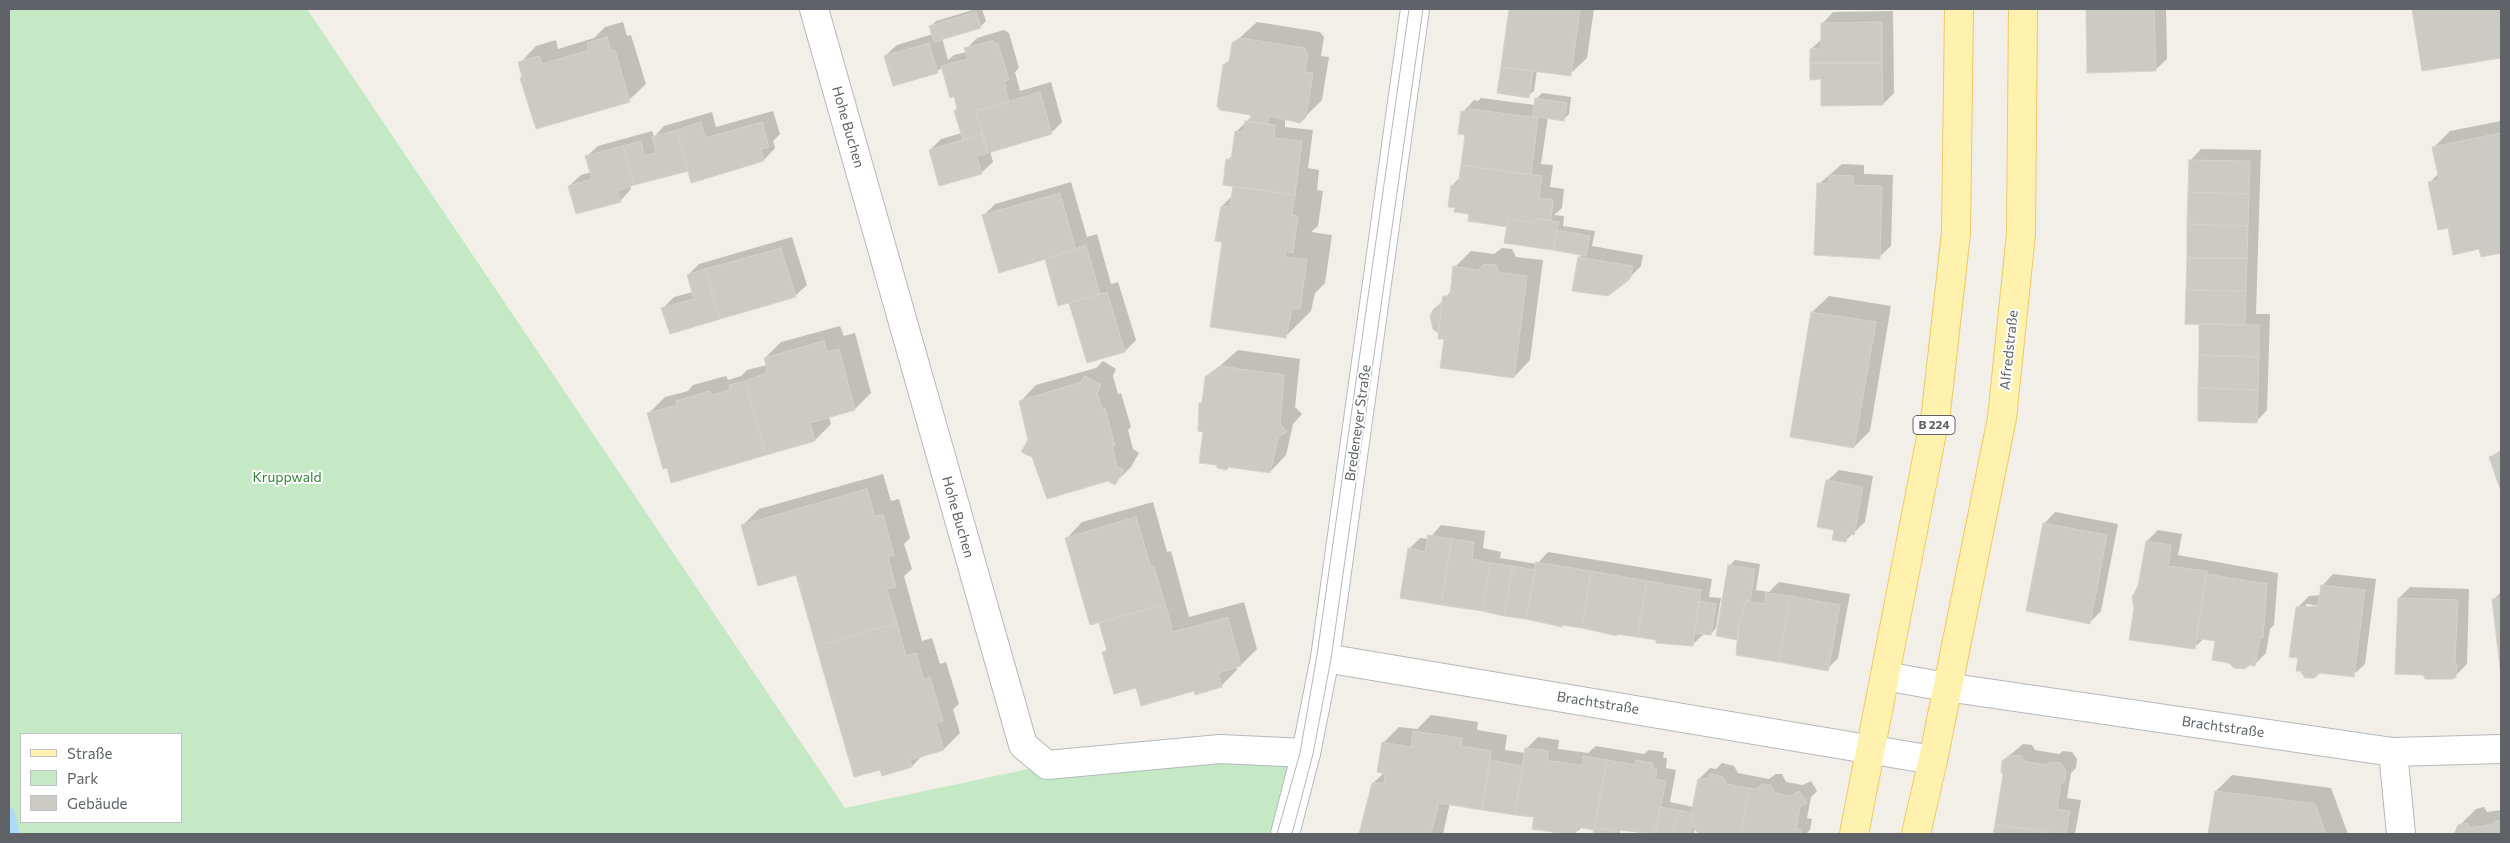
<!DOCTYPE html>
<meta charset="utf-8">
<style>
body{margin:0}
#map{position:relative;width:2510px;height:843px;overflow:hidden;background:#f1efe8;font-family:Commissioner,sans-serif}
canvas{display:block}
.frame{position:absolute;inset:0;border:10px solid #5f6368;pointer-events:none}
.legend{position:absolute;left:20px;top:733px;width:162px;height:90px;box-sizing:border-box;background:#fff;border:1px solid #bfc1c3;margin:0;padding:6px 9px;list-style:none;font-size:15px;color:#5f6368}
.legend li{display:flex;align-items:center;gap:10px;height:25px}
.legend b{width:25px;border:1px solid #bfc1c3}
</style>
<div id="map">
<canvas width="2510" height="843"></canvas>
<div class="frame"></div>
<ul class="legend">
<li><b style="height:6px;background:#fff2af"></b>Straße</li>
<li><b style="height:14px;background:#c5e8c5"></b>Park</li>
<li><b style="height:14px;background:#cccac5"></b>Gebäude</li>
</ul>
</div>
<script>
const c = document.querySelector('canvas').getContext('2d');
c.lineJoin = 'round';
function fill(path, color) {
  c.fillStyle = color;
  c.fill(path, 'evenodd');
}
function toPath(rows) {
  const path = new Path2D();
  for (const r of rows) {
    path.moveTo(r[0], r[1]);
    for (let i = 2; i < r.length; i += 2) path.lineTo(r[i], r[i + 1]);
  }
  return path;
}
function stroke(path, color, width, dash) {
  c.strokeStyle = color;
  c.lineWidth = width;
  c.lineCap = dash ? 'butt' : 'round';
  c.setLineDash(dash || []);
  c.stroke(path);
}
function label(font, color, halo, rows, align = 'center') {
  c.font = font + ' Commissioner,sans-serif';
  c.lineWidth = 4;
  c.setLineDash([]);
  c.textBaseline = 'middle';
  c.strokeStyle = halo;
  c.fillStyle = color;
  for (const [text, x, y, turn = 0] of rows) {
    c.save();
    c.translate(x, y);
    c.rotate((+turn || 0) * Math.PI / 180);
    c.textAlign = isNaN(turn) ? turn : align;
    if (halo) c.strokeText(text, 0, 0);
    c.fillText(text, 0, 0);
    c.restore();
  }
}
fill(toPath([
 [9,9,307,9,845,808,1047,765,1308,754,1289,834,9,834],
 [21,734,181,734,181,822,21,822]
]), '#c5e8c5');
fill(toPath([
 [976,9,982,9,986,21,980,27,942,38,948,60,954,55,967,52,966,49,977,38,1004,30,1009,33,1019,68,1015,72,1020,91,1051,82,1062,122,1051,133,990,151,993,162,981,173,930,150,941,139,962,133,955,111,958,108,942,67,937,72,885,56,897,45,933,34,931,26,936,21],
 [1511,9,1594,9,1587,58,1570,74,1537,70,1534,91,1528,96,1499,92],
 [2087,9,2166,9,2167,59,2155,70,2088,72],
 [2414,9,2501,9,2501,57,2423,70],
 [1893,11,1894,93,1883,104,1811,49,1822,39,1822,24,1833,12],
 [623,22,627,36,631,35,646,84,629,100,523,76,520,63,536,46,556,40,558,49,594,38,605,27],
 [1257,22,1320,32,1324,37,1321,56,1329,57,1322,100,1305,117,1285,119,1285,127,1313,130,1308,168,1319,170,1317,190,1323,191,1318,226,1311,232,1332,235,1325,283,1315,293,1311,311,1286,336,1224,241,1222,206,1233,195,1234,187,1228,160,1233,154,1237,131,1252,116,1231,60,1234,43],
 [1542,93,1571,97,1569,114,1563,120,1548,117,1541,164,1553,165,1550,187,1564,189,1562,208,1554,215,1564,216,1563,226,1595,231,1592,246,1643,255,1641,266,1629,278,1579,258,1583,254,1456,207,1452,186,1460,177,1466,134,1463,112,1474,100,1478,101,1481,98,1535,105,1536,99],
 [773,111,780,134,773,141,775,148,764,160,692,181,689,169,630,185,631,189,620,201,569,186,581,175,591,172,586,157,598,146,652,131,654,137,664,126,712,112,716,127],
 [2501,121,2501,252,2482,256,2480,248,2449,227,2429,183,2439,173,2433,148,2450,131],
 [2201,149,2261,150,2256,314,2270,314,2267,410,2256,422,2201,322,2190,161],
 [1842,164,1864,165,1864,174,1893,175,1891,246,1879,257,1819,184],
 [1071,182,1087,237,1097,234,1111,284,1118,282,1136,340,1125,351,1088,362,1069,302,1045,258,983,216,995,204],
 [792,237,807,285,795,296,663,308,674,297,693,292,688,275,699,264],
 [1502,248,1512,249,1516,257,1543,260,1530,360,1514,377,1446,338,1440,330,1438,332,1435,328,1432,316,1452,289,1455,267,1471,251,1494,254],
 [1829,296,1891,306,1870,431,1854,447,1812,312],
 [840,326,844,336,855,333,871,393,855,409,829,417,831,424,815,440,649,413,665,397,688,391,693,385,726,376,728,380,741,376,747,370,767,365,765,358,781,342],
 [1238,350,1300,359,1295,407,1302,414,1293,424,1286,455,1270,472,1229,466,1227,469,1205,431,1199,415,1206,378],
 [1103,361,1116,369,1113,376,1118,394,1121,393,1131,427,1128,430,1133,449,1139,453,1131,467,1115,483,1029,440,1020,402,1036,385,1096,368],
 [2501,450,2501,487,2490,457],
 [1839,470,1873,476,1865,522,1845,541,1836,529,1827,481],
 [883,474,891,501,899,499,910,538,904,544,912,569,904,576,922,641,932,638,940,664,946,662,959,704,953,709,960,733,944,749,923,755,912,766,883,774,796,573,742,526,759,509],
 [1153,502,1167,552,1171,551,1189,617,1244,602,1257,649,1241,665,1236,666,1237,670,1221,686,1195,689,1137,686,1103,653,1108,648,1100,621,1066,539,1082,522],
 [2055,512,2118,524,2101,611,2090,622,2044,524],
 [1441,525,1485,531,1483,548,1501,552,1500,558,1537,564,1548,552,1712,579,1709,597,1721,598,1716,628,1711,634,1704,634,1692,645,1564,624,1561,626,1409,549,1420,538,1429,539],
 [2158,530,2182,534,2178,555,2278,573,2274,625,2270,629,2266,653,2254,665,2216,640,2204,638,2195,647,2139,587,2147,541],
 [1735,560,1760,564,1756,590,1769,592,1779,582,1850,594,1838,658,1827,669,1738,639,1729,566],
 [2333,574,2376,579,2365,664,2353,675,2299,657,2298,607,2309,596,2321,595,2322,586],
 [2306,604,2324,606,2324,608,2306,606],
 [2410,587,2469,589,2467,664,2453,678,2399,598],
 [2501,592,2501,666,2493,600],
 [1431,715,1478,722,1477,730,1507,735,1505,750,1526,753,1526,749,1538,737,1559,740,1558,749,1588,753,1596,746,1644,754,1649,750,1664,752,1663,758,1667,758,1666,768,1676,770,1670,802,1693,807,1699,779,1710,768,1716,769,1722,763,1734,766,1738,773,1769,779,1776,774,1782,774,1786,782,1803,785,1811,781,1817,791,1811,797,1807,818,1812,819,1810,830,1806,834,1705,834,1695,828,1694,834,1648,834,1620,830,1620,834,1595,834,1595,829,1583,827,1573,834,1534,828,1535,816,1450,803,1443,834,1360,834,1373,783,1384,773,1383,743,1399,727,1417,729],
 [2023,744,2032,745,2035,750,2059,754,2063,751,2072,752,2077,759,2076,768,2071,773,2067,798,2081,800,2075,834,1995,834,2005,775,2003,761],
 [2232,775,2331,788,2348,834,2210,834,2216,791],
 [2484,807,2487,812,2501,810,2501,834,2456,834,2459,826,2476,809]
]), '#0003');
stroke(toPath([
 [9,813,14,834]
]), '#aadaff', 11);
const building = toPath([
 [1509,9,1580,9,1571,76,1501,67,1509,9],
 [2086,9,2154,9,2156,71,2087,73,2086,9],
 [2412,9,2500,9,2501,58,2422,71,2412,9],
 [976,12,981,28,934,42,929,26,976,12],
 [1882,22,1882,63,1810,63,1810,49,1821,48,1821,23,1882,22],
 [607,37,611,51,615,50,630,102,536,129,520,78,522,77,518,62,539,56,542,64,589,50,587,43,607,37],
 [1240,38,1304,48,1308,54,1305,72,1313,73,1306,117,1300,123,1269,116,1267,124,1250,122,1251,115,1220,110,1217,106,1223,65,1229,61,1232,43,1240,38],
 [992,41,998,44,1009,80,1004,81,1009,102,976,111,982,134,963,140,954,111,957,109,954,96,950,98,941,66,968,59,964,48,992,41],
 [929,43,938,73,893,86,884,56,929,43],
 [1810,63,1882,63,1883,105,1821,106,1821,79,1810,80,1810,63],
 [1501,67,1533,71,1529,98,1497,93,1501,67],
 [1040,92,1052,134,988,153,976,111,1040,92],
 [1535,98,1567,103,1564,121,1532,116,1535,98],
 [1469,109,1538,118,1531,175,1461,165,1465,135,1458,134,1461,111,1468,112,1469,109],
 [1245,121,1275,125,1274,138,1302,141,1295,195,1223,185,1226,159,1231,160,1235,131,1244,132,1245,121],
 [701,122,705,138,762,122,769,147,761,149,764,161,691,183,677,130,701,122],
 [677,130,688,171,634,185,623,146,641,141,644,156,656,153,652,137,677,130],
 [2501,133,2501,253,2481,257,2479,249,2453,255,2448,228,2438,230,2428,182,2439,180,2432,147,2501,133],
 [982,134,988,153,977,156,982,174,939,186,929,150,982,134],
 [623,146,634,185,617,191,621,202,576,214,568,186,592,179,585,156,623,146],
 [2189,160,2250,161,2249,194,2188,192,2189,160],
 [1461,165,1542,176,1539,198,1553,200,1551,220,1536,219,1535,223,1508,219,1507,227,1468,221,1469,214,1454,212,1455,208,1448,207,1451,185,1458,186,1461,165],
 [1829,175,1853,176,1853,185,1882,186,1880,259,1814,255,1817,183,1829,184,1829,175],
 [1233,186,1295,195,1292,215,1298,216,1293,253,1286,251,1285,257,1307,260,1300,309,1292,308,1286,338,1210,327,1222,242,1215,241,1221,206,1230,207,1233,186],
 [2188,192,2249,194,2248,226,2187,224,2188,192],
 [1060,193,1076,250,999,273,982,215,1060,193],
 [1508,219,1535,223,1536,219,1559,222,1553,250,1504,243,1508,219],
 [2187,224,2248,226,2247,258,2187,258,2187,224],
 [1556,230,1590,236,1586,256,1553,250,1556,230],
 [1086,245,1100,294,1058,306,1045,259,1086,245],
 [781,248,796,297,720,319,705,269,781,248],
 [1578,257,1633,266,1630,279,1608,296,1572,291,1578,257],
 [2187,258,2247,258,2246,291,2186,290,2187,258],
 [1485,264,1496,265,1499,272,1527,276,1514,378,1440,368,1444,339,1438,339,1442,302,1443,296,1450,296,1453,266,1477,270,1485,264],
 [705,269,720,319,670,334,661,308,694,299,687,275,705,269],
 [2186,290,2246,291,2245,325,2185,324,2186,290],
 [1107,292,1125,352,1087,363,1069,303,1107,292],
 [1442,302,1438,333,1433,329,1430,316,1433,310,1442,302],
 [1811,312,1876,322,1854,448,1790,437,1811,312],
 [2199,324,2259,325,2259,357,2199,355,2199,324],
 [824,341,827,352,839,349,855,410,810,423,815,441,766,455,745,381,764,374,767,369,764,358,824,341],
 [2199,355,2259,357,2258,390,2198,388,2199,355],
 [1220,366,1284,375,1280,424,1287,431,1278,438,1270,473,1228,467,1227,470,1217,468,1217,465,1199,463,1203,432,1198,431,1199,403,1202,403,1205,377,1220,366],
 [1085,376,1101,385,1097,393,1102,409,1105,408,1115,445,1112,446,1117,466,1124,470,1115,485,1108,481,1047,499,1032,457,1021,452,1028,440,1019,401,1081,382,1085,376],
 [745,381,766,455,671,483,667,468,663,469,647,413,677,405,676,401,710,391,712,395,730,390,729,385,745,381],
 [2198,388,2258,390,2257,423,2198,421,2198,388],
 [2501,452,2501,488,2500,489,2489,457,2501,452],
 [1826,480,1863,487,1854,535,1847,533,1846,542,1832,540,1834,530,1817,527,1826,480],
 [867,489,875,516,883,515,894,555,888,557,896,587,887,589,897,623,816,646,796,575,758,586,741,525,867,489],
 [1136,517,1151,567,1154,566,1165,604,1090,625,1065,538,1136,517],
 [2043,523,2107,535,2090,624,2026,611,2043,523],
 [1428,535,1452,539,1441,605,1400,598,1408,548,1425,552,1428,535],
 [1452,539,1474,542,1472,559,1491,563,1482,611,1441,605,1452,539],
 [2146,541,2171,545,2168,566,2207,571,2195,649,2129,640,2134,608,2132,597,2138,586,2146,541],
 [1536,562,1591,571,1582,628,1562,625,1562,627,1526,619,1536,562],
 [1491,563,1513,566,1504,616,1482,611,1491,563],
 [1728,565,1755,569,1750,601,1745,601,1741,620,1739,620,1738,640,1716,636,1728,565],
 [1513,566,1535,570,1526,619,1504,616,1513,566],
 [1591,571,1647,581,1637,637,1617,634,1617,636,1582,628,1591,571],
 [2206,574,2267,584,2263,638,2260,637,2255,666,2250,665,2244,669,2234,668,2229,663,2212,660,2215,641,2196,638,2206,574],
 [1647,581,1701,590,1693,646,1656,643,1656,640,1637,637,1647,581],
 [2321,585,2365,590,2354,677,2320,673,2314,678,2305,678,2300,671,2296,671,2298,658,2289,657,2296,607,2318,606,2321,585],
 [1766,593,1790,596,1779,662,1736,655,1739,620,1741,620,1745,601,1765,604,1766,593],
 [1790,596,1840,605,1828,671,1779,662,1790,596],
 [2398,598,2458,600,2455,661,2457,666,2456,677,2453,679,2425,679,2423,675,2395,674,2398,598],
 [2501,598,2501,677,2492,599,2501,598],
 [1699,601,1716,604,1711,635,1694,633,1699,601],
 [1165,604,1173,632,1228,617,1241,666,1218,673,1222,687,1195,695,1194,691,1141,706,1136,688,1114,694,1102,652,1107,651,1099,623,1165,604],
 [897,623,906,656,916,653,924,679,930,677,943,721,936,723,944,750,910,760,912,767,882,776,880,770,854,777,816,646,897,623],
 [1413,731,1462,738,1461,746,1491,751,1482,810,1439,803,1431,834,1359,834,1372,783,1384,783,1385,774,1377,772,1382,742,1411,747,1413,731],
 [1525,748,1549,751,1547,760,1579,765,1582,765,1583,756,1607,760,1594,830,1577,827,1576,834,1565,834,1532,829,1534,817,1515,815,1525,748],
 [2010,755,2021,756,2024,761,2046,765,2050,762,2061,763,2066,771,2065,781,2061,784,2057,809,2070,811,2066,834,1995,824,2003,775,2001,771,2002,761,2010,755],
 [1490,760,1523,766,1515,815,1482,810,1490,760],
 [1607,760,1635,765,1636,760,1653,763,1653,769,1657,769,1655,779,1666,781,1655,834,1620,830,1619,832,1594,827,1607,760],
 [1710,774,1723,777,1727,784,1749,788,1741,834,1699,834,1692,826,1691,813,1698,779,1704,779,1709,778,1710,774],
 [1763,784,1771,785,1775,793,1791,796,1799,791,1807,803,1800,807,1796,829,1801,830,1800,834,1741,834,1749,788,1756,789,1763,784],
 [2215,791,2315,804,2326,834,2208,834,2215,791],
 [1660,807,1678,810,1673,834,1655,834,1660,807],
 [1678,810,1693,813,1690,834,1673,834,1678,810],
 [2501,820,2501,834,2454,834,2458,825,2467,823,2471,828,2493,824,2495,821,2501,820],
 [1995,824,2054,834,1993,834,1995,824],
 [1594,827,1616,831,1616,834,1593,834,1594,827]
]);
fill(building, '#cccac5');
stroke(building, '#d6d1c6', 1);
const street = toPath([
 [814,9,1023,745,1047,765,1220,749,1306,753],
 [1325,658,1933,760],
 [1885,676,1946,687,2393,752,2501,749],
 [2393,752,2401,834]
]);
const secondary = toPath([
 [1285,834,1306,753,1325,658,1415,9]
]);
const primary = toPath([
 [1854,834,1936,412,1956,233,1959,9],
 [1916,834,1933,760,2002,418,2021,234,2023,9]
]);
stroke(street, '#b5b8bc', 30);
stroke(secondary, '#b6babf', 30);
stroke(primary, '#f2c960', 30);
stroke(street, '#fff', 28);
stroke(secondary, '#fff', 28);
stroke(primary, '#fff2af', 28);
stroke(toPath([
 [1277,834,1300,753,1317,655,1409,9],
 [1292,834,1313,754,1331,659,1423,9]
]), '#b6b7b8', 1);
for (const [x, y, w] of [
 [1934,425,42]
]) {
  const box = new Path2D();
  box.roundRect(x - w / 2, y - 9.5, w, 19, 4);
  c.fillStyle = '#fff';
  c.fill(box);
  stroke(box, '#5f6368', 1);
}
label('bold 12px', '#5f6368', null, [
 ["B 224",1934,425]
]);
label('14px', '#5f6368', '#fff', [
 ["Hohe Buchen",848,127,74],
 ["Alfredstraße",2009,350,-84],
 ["Bredeneyer Straße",1358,423,-82],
 ["Hohe Buchen",958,517,74],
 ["Brachtstraße",1598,703,9],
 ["Brachtstraße",2223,727,8]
]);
label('14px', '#348238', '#fff', [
 ["Kruppwald",287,477]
]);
</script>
